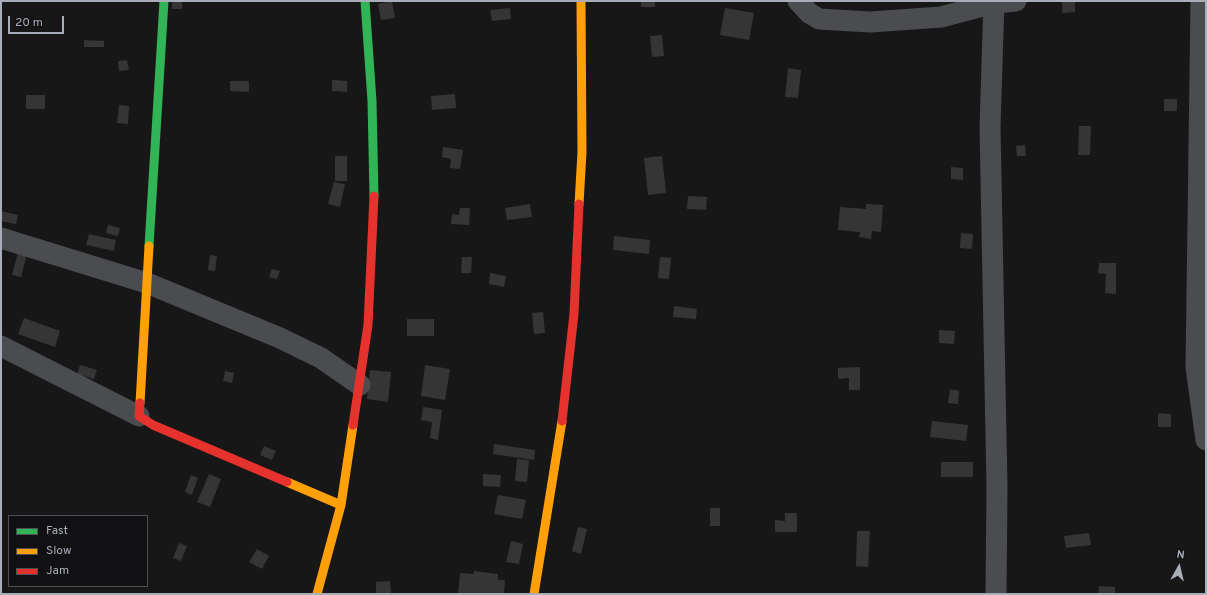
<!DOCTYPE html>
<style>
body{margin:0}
#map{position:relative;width:1207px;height:595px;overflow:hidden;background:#171717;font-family:Overpass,sans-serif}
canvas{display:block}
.frame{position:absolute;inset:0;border:2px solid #a8adb8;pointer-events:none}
.legend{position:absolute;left:8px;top:515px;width:140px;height:72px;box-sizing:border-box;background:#111113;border:1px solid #4d4f55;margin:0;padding:5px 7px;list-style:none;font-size:12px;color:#a8adb8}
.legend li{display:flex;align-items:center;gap:8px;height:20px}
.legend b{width:20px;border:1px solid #4d4f55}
.north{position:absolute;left:1159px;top:547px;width:40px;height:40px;-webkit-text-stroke:3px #111113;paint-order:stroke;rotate:8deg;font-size:11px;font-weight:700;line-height:16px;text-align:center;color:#a8adb8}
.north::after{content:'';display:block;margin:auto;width:14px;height:18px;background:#a8adb8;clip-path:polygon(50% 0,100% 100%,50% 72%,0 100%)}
.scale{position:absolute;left:8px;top:16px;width:56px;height:18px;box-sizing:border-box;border:2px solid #a8adb8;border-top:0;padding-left:5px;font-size:12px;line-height:14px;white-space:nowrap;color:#a8adb8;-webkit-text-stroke:3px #111113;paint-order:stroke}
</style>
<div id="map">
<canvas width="1207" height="595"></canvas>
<div class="frame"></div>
<ul class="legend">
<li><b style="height:5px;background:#30b455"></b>Fast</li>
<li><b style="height:5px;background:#ff9f0a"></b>Slow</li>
<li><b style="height:5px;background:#e5322d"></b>Jam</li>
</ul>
<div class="north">N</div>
<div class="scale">20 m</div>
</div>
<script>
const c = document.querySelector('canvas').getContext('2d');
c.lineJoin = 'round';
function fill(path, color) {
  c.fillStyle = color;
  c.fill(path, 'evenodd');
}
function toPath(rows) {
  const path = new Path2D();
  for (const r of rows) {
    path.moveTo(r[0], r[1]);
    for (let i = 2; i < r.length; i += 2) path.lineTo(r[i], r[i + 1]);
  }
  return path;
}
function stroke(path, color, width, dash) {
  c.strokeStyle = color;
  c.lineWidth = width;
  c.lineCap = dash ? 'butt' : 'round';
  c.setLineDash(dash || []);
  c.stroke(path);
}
fill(toPath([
 [172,1,182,1,182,9,172,9],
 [392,1,395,18,381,20,378,4],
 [641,1,655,1,655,7,641,7],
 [1062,1,1075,1,1075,12,1062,13],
 [510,8,511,19,492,21,490,10],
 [725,8,754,13,749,40,720,35],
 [662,35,664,56,652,57,650,36],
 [84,40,104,41,104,47,84,47],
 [127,60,129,70,119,71,118,61],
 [788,68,801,70,798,98,785,97],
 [332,80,347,81,347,92,332,91],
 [230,81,249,81,249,92,230,91],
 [455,94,456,108,432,110,431,96],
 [26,95,45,95,45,109,26,109],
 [1164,99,1177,99,1177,111,1164,111],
 [119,105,129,106,128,124,117,123],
 [1079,126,1091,126,1090,155,1078,155],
 [1025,145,1026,156,1017,156,1016,146],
 [443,147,463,150,460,169,450,168,451,159,442,157],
 [335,156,347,156,347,181,335,181],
 [662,156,666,193,648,195,644,158],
 [951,167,963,168,963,180,951,179],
 [334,182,345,184,340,207,328,204],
 [688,196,707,197,706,210,687,209],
 [530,204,532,217,507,220,505,208],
 [866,204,883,205,881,232,872,231,871,239,859,237,860,232,838,230,840,207,866,209],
 [460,208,470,208,469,225,451,224,452,214,459,215],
 [1,211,18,215,16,224,1,221],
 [108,225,120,228,118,236,106,233],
 [961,233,973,234,972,249,960,248],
 [89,234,116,240,114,251,86,245],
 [614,236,650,240,649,254,613,250],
 [19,248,28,250,21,277,12,275],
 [210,255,217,256,215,271,208,270],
 [462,257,472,257,471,273,461,273],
 [660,257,671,258,669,279,658,278],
 [1099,263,1116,263,1116,294,1105,293,1106,274,1098,273],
 [272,269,280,271,277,279,269,277],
 [490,273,506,276,504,287,489,284],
 [674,306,697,309,696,319,673,317],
 [543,312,545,333,534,334,532,313],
 [24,318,60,331,55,347,18,334],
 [407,319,434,319,434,336,407,336],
 [939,330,955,331,954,344,939,343],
 [80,365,97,370,94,379,77,374],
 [425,365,450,369,445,400,421,396],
 [860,367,860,390,849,390,849,378,838,379,838,368],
 [370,370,391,372,388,402,367,399],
 [225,371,234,373,232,383,223,381],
 [950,389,959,391,958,404,948,403],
 [423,407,442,410,438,440,430,438,432,422,421,420],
 [1158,413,1171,414,1171,427,1158,427],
 [932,421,968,425,966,441,930,437],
 [494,444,535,450,534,460,493,454],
 [264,446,276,451,272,460,260,455],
 [517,459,529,460,527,482,515,481],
 [941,462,973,462,973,477,941,477],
 [209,474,221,479,210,507,197,502],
 [483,474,501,475,500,487,483,486],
 [191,475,198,478,192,495,185,492],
 [498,495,526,500,522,519,494,514],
 [710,508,720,508,720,526,710,526],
 [785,513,797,513,797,532,775,532,775,520,785,521],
 [578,527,587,529,581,554,572,551],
 [857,531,870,531,868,567,856,566],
 [1089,533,1091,545,1066,548,1064,536],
 [511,541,523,544,519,564,506,562],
 [179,543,187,546,181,561,173,558],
 [257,549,269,556,262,569,249,562],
 [474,571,498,574,498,580,505,580,504,594,458,594,460,573,474,574],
 [390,581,391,593,376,594,376,582],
 [1099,586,1115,587,1115,594,1098,594]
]), '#353536');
stroke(toPath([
 [798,1,809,13,819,19,870,22,941,17,994,3,1016,1],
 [994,1,990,127,997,487,996,594],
 [1201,1,1196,367,1206,440],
 [1,238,147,283,280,338,321,358,360,385],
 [1,346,139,416]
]), '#4b4c50', 21);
stroke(toPath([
 [365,1,372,101,374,196],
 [149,246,164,1]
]), '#30b455', 9);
stroke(toPath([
 [579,204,582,152,581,1],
 [140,403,149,246],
 [287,482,341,505],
 [317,594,341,505,353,425],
 [534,594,562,421]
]), '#ff9f0a', 9);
stroke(toPath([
 [140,403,139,416,153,425,287,482],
 [562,421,574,314,579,204],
 [353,425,368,325,374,196]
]), '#e5322d', 9);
</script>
